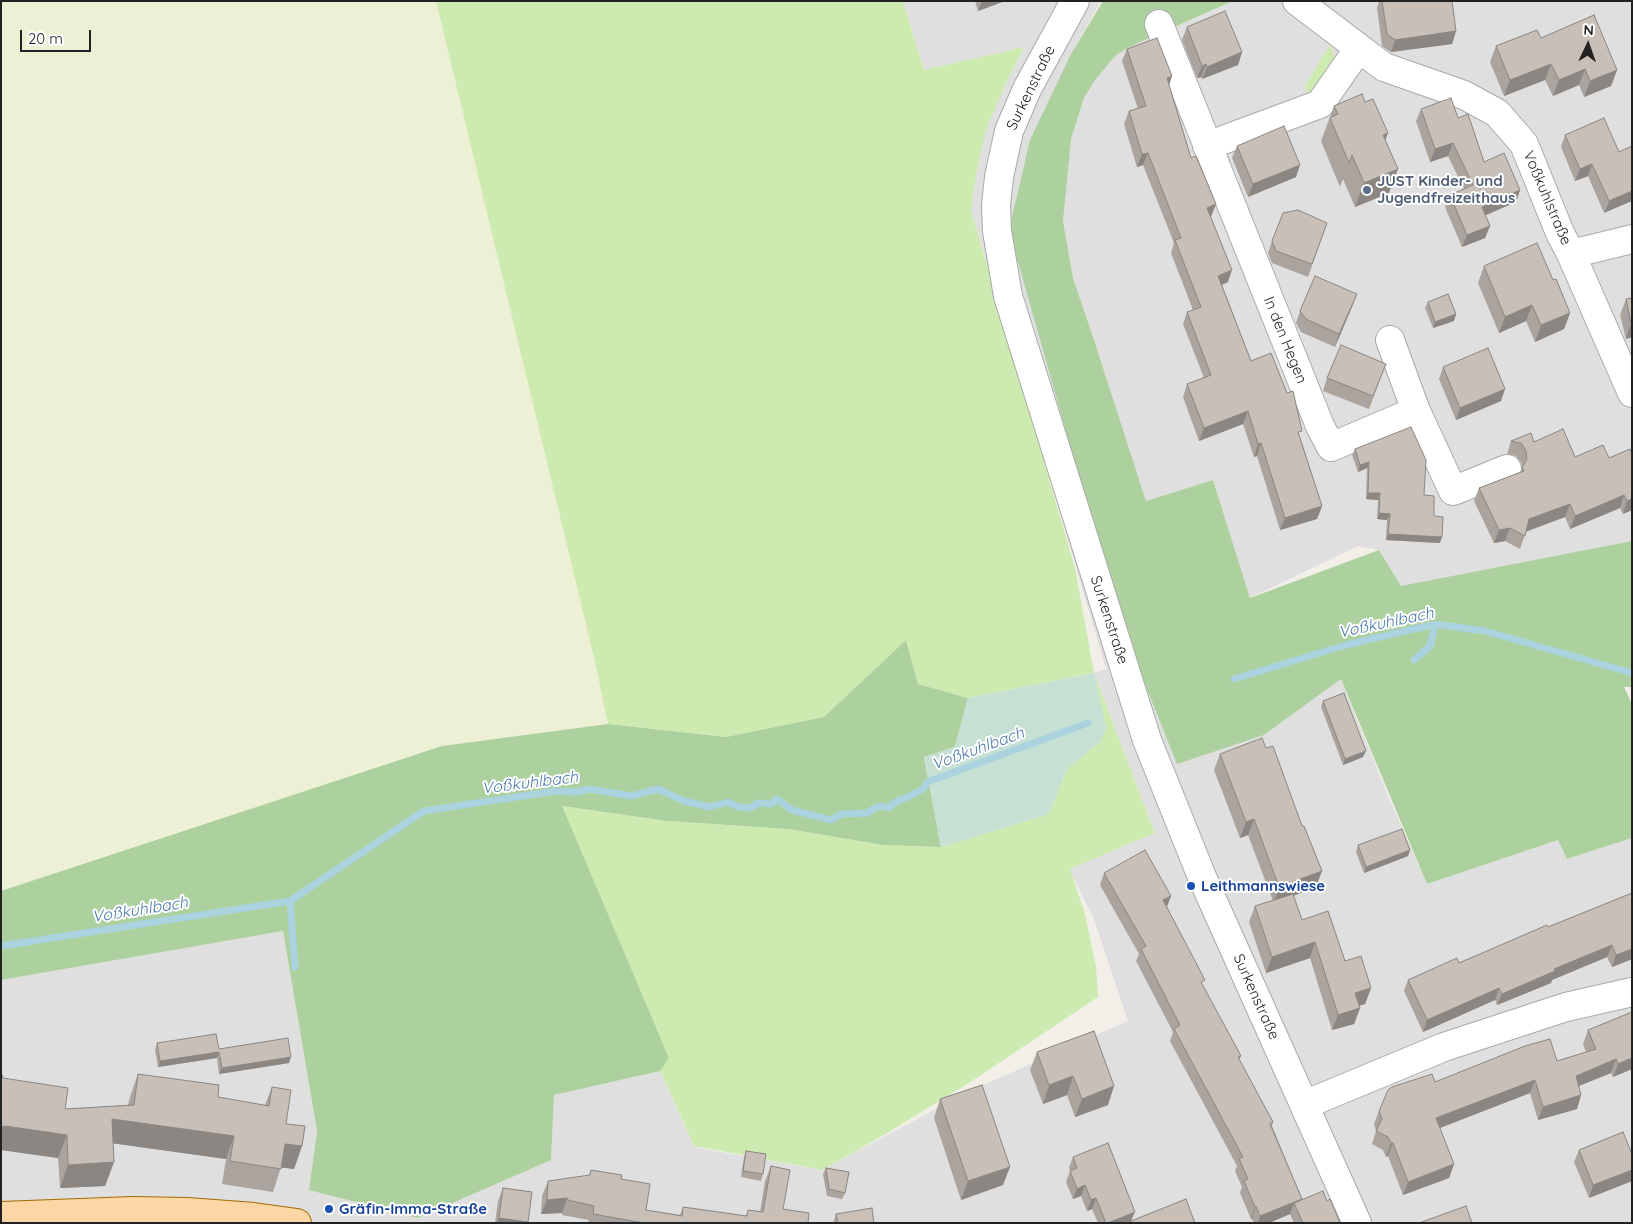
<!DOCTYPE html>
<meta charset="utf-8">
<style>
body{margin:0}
#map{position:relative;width:1633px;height:1224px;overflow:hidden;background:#f2efe9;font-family:Quicksand,sans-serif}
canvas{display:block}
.frame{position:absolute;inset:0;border:2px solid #222;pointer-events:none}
.north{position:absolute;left:1563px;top:20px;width:50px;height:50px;-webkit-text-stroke:4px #fff;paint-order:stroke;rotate:3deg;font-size:14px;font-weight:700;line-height:20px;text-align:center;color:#222}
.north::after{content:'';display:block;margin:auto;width:18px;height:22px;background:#222;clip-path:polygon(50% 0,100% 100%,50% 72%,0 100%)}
.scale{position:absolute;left:20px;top:30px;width:71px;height:22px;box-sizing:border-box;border:2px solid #222;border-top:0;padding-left:6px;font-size:15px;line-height:18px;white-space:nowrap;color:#222;-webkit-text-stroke:4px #fff;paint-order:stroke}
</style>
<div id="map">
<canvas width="1633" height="1224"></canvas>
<div class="frame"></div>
<div class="north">N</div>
<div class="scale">20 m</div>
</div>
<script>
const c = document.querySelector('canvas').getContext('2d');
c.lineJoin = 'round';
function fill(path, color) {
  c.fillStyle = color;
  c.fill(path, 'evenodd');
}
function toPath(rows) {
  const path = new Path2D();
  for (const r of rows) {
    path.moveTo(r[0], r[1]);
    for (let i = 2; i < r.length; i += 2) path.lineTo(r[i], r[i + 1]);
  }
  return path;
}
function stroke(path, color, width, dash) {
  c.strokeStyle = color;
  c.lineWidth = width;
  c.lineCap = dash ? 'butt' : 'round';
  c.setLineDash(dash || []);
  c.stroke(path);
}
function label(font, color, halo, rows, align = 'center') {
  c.font = font + ' Quicksand,sans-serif';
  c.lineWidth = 4;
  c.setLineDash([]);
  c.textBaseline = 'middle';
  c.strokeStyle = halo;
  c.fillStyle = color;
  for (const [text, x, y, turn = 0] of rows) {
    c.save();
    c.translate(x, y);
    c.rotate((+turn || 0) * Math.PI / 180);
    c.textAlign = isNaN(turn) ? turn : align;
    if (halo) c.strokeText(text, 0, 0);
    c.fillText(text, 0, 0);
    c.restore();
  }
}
fill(toPath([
 [903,1,1101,1,1071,54,1009,230,1264,735,1341,679,1388,796,1427,884,1558,840,1568,859,1632,838,1632,1223,1,1223,1,980,283,931,317,1131,309,1190,551,1160,554,1095,660,1071,694,1147,821,1170,972,1090,1128,1021,1094,919,1069,869,1155,833,1094,673,1106,669,971,210,924,70],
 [1233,1,1632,1,1632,581,1401,586,1379,550,1358,546,1250,598,1213,480,1146,501,1095,343,1073,278,1063,221,1065,177,1071,139,1084,98,1095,80,1115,56,1129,47]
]), '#e0dfdf');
fill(toPath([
 [1,1,436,1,596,666,608,724,442,746,1,891]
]), '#eef0d5');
fill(toPath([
 [436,1,903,1,924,70,1024,47,1005,86,986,129,976,175,971,210,1075,568,1094,673,1155,833,1070,869,1085,914,1096,967,1098,997,972,1081,884,1135,822,1170,694,1146,660,1071,669,1058,561,806,667,821,788,829,883,845,941,847,1049,814,1067,769,1101,741,1093,673,968,698,918,684,906,640,824,717,726,737,608,724,596,666],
 [1330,44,1338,68,1310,96,1305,86]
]), '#cdebb0');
fill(toPath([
 [1103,1,1233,1,1129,47,1115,56,1095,80,1084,98,1071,139,1063,221,1073,278,1095,343,1146,501,1213,480,1250,598,1379,550,1401,586,1632,541,1632,687,1624,687,1632,704,1632,838,1567,859,1558,840,1427,884,1341,679,1264,735,1177,764,1119,619,1009,230,1030,140,1071,54],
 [906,640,918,684,968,698,955,747,924,757,941,847,883,845,788,829,667,821,562,806,669,1058,660,1071,554,1095,551,1160,418,1218,309,1190,317,1131,283,931,1,980,1,891,442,746,608,724,726,737,824,717]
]), '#add19e');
fill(toPath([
 [1094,673,1106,728,1101,741,1067,769,1049,814,941,847,924,757,955,747,968,698]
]), '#c6e0d4');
stroke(toPath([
 [1414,660,1430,646,1435,624],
 [1234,679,1346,645,1435,624,1485,631,1632,673],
 [290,901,295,967],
 [1,946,290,901,424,811,556,791,576,792,590,789,631,796,658,789,684,801,710,807,728,802,739,807,750,808,758,803,771,804,777,799,792,810,831,820,842,814,868,813,874,808,882,806,888,808,897,801,906,798,923,789,926,784,930,781,1088,723]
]), '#aad3df', 7);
const minor = toPath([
 [1075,1,1027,89,1009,131,999,177,996,205,997,231,1008,296,1147,740,1202,877,1357,1223],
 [1297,1,1384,67,1464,95,1497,113,1524,144,1560,233,1571,254,1632,239],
 [1159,24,1320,426,1331,447,1416,411,1453,491,1507,469],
 [1207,146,1320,104,1359,48],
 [1571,254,1632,393],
 [1390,340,1416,411],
 [1304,1105,1444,1047,1566,1007,1632,992]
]);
const major = toPath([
 [1,1216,133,1211,187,1212,254,1217,297,1223]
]);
stroke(minor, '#a9a9a9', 30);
stroke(major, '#a06b00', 30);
stroke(minor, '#fff', 28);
stroke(major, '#fcd6a4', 28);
fill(toPath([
 [975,1,1005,1,978,11],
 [1379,1,1452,1,1456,31,1452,44,1391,52,1382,46,1377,8],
 [1187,27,1242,52,1238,65,1202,79,1201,77,1197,78,1182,40],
 [1541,38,1617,70,1611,86,1584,97,1579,85,1553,96,1545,80,1504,96,1490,62,1496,46],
 [1127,49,1169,85,1191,158,1216,204,1211,217,1228,282,1222,285,1251,361,1300,437,1322,506,1317,519,1280,530,1257,456,1254,457,1243,424,1199,441,1183,397,1187,384,1204,378,1183,324,1187,312,1193,310,1171,253,1174,243,1143,165,1137,167,1124,124,1129,111,1138,109,1122,61],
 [1365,102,1385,140,1389,193,1355,207,1343,179,1340,187,1321,141,1334,106],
 [1421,109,1458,118,1484,162,1520,190,1516,202,1485,215,1490,226,1485,238,1462,247,1445,207,1450,195,1464,189,1448,156,1430,162,1416,121],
 [1565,135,1619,152,1632,146,1604,213,1588,176,1575,181,1561,147],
 [1237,146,1296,177,1248,197,1232,158],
 [1327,223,1308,277,1272,263,1268,253,1272,241],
 [1484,266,1553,280,1570,313,1564,329,1535,342,1526,321,1499,333,1478,283],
 [1357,294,1335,347,1301,332,1296,323,1300,311],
 [1632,298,1632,337,1626,339,1620,315,1626,299],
 [1428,302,1456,314,1454,321,1433,328,1425,308],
 [1386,364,1369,409,1323,391,1327,378],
 [1443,367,1501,401,1456,420,1439,379],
 [1511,441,1534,442,1575,457,1609,458,1632,453,1632,510,1623,514,1620,508,1570,529,1565,517,1526,532,1520,549,1505,541,1494,543,1474,501,1479,488,1520,472,1522,468,1522,464,1516,456,1507,454],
 [1355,449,1424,495,1434,516,1440,543,1386,540,1387,520,1377,519,1378,500,1366,499,1367,468,1358,472,1352,455],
 [1323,701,1363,757,1343,765,1321,707],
 [1220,754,1316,887,1293,896,1302,920,1345,961,1371,988,1365,1004,1359,1006,1360,1008,1354,1024,1332,1030,1310,958,1266,973,1249,922,1255,906,1273,901,1248,835,1240,838,1214,770],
 [1358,845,1410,850,1408,856,1364,873,1356,852],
 [1104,873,1171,896,1167,907,1203,986,1241,1056,1239,1060,1273,1122,1272,1126,1302,1199,1301,1200,1327,1201,1340,1223,1294,1223,1290,1214,1269,1223,1254,1223,1252,1219,1251,1219,1240,1193,1242,1187,1235,1171,1237,1166,1170,1041,1173,1032,1136,961,1139,954,1100,885],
 [1632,893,1632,959,1612,967,1607,957,1552,980,1551,983,1497,1005,1495,1000,1423,1032,1404,991,1408,980,1459,963],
 [1632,1012,1632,1069,1613,1077,1611,1073,1579,1086,1581,1095,1577,1109,1538,1120,1530,1093,1440,1128,1454,1164,1449,1178,1403,1195,1388,1156,1386,1157,1383,1150,1372,1144,1376,1131,1374,1124,1379,1111,1435,1082,1557,1061,1586,1052,1583,1044,1588,1030],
 [1094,1031,1108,1105,1075,1117,1067,1095,1043,1104,1030,1070,1037,1052],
 [157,1043,219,1049,289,1063,219,1074,217,1058,158,1067,155,1050],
 [1,1072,3,1078,65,1109,128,1105,130,1097,138,1074,218,1097,265,1105,272,1087,286,1124,302,1146,294,1169,281,1167,273,1192,222,1184,226,1159,113,1143,114,1162,105,1186,60,1188,58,1158,1,1150],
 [940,1099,1003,1185,961,1200,934,1118],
 [1579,1150,1632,1154,1632,1181,1589,1198,1574,1162],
 [746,1151,763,1174,761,1181,741,1177,744,1157],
 [1073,1157,1132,1220,1195,1223,1098,1223,1092,1209,1087,1211,1081,1196,1073,1199,1066,1182,1070,1171,1069,1168],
 [771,1166,783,1209,808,1223,588,1223,589,1220,562,1215,562,1213,541,1214,542,1196,548,1181,589,1176,591,1170,621,1179,646,1210,680,1215,683,1207,746,1216,748,1210,760,1212,765,1181],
 [826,1168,845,1193,842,1199,827,1196,823,1174],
 [503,1188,532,1192,528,1223,495,1223,498,1201],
 [836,1214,874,1223,833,1223]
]), '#aba49e');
fill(toPath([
 [982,1,1005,1,978,11],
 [1456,31,1452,44,1391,52,1395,40],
 [1242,52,1238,65,1202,79,1207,67],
 [1206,64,1201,77,1197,78,1202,66],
 [1551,64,1545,80,1504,96,1510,80],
 [1585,69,1579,85,1553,96,1559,80],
 [1617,70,1611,86,1584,97,1590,81],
 [1172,76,1168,89,1167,78],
 [1388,133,1379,157,1383,135],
 [1453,143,1448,156,1430,162,1435,149],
 [1148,153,1143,165,1137,167,1142,154],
 [1592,164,1588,176,1575,181,1580,169],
 [1300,165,1296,177,1248,197,1253,184],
 [1398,169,1389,193,1355,207,1364,183],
 [1520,190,1516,202,1477,219,1482,207],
 [1632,191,1632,201,1604,213,1609,201],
 [1216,204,1211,216,1202,220,1207,208],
 [1490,226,1485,238,1462,247,1467,235],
 [1232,270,1228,282,1214,288,1218,276],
 [1357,294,1352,307,1335,347,1339,334],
 [1532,305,1526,321,1499,333,1505,317],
 [1570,313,1564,329,1535,342,1541,325],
 [1456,314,1454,321,1433,328,1435,322],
 [1631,323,1632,337,1626,339],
 [1505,389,1501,401,1456,420,1460,408],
 [1248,411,1243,424,1199,441,1204,428],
 [1261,443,1257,456,1254,457,1258,444],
 [1369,462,1367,468,1358,472,1360,465],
 [1368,493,1380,493,1378,500,1366,499],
 [1624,495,1620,508,1570,529,1575,516],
 [1632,499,1632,510,1623,514,1627,501],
 [1570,504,1565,517,1524,532,1529,519],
 [1322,506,1317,519,1280,530,1285,518],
 [1379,513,1390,514,1387,520,1377,519],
 [1510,528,1505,541,1494,543,1499,530],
 [1388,534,1442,537,1440,543,1386,540],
 [1366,751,1363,757,1343,765,1345,759],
 [1254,819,1248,835,1240,838,1246,822],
 [1410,850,1408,856,1364,873,1366,867],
 [1322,871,1316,887,1274,903,1279,887],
 [1171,896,1166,908,1163,900],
 [1315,942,1310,958,1266,973,1272,957],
 [1612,945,1607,957,1552,980,1551,983,1497,1005,1502,994,1554,969],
 [1632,949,1632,959,1612,967,1616,955],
 [1371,988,1365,1004,1349,1009,1355,993],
 [1499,988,1495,1000,1423,1032,1427,1020],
 [1360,1008,1354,1024,1332,1030,1338,1015],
 [219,1052,217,1058,158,1067,160,1061],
 [291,1057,289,1063,219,1074,222,1068],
 [1632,1058,1632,1069,1613,1077,1618,1064],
 [1616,1059,1611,1073,1571,1089,1576,1076],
 [1073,1076,1067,1095,1043,1104,1049,1085],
 [1535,1080,1530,1093,1432,1131,1436,1118],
 [1114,1086,1108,1105,1075,1117,1082,1099],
 [1581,1095,1577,1109,1538,1120,1543,1107],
 [112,1119,234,1136,226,1159,103,1142],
 [5,1126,67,1135,58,1158,1,1150,1,1127],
 [1391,1143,1393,1143,1388,1156,1386,1157],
 [285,1144,302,1146,294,1169,277,1167],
 [114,1162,105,1186,60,1188,68,1165],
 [1454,1164,1449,1178,1403,1195,1408,1182],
 [1010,1167,1003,1185,961,1200,968,1181],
 [1632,1170,1632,1181,1589,1198,1593,1185],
 [1085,1185,1081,1196,1073,1199,1077,1189],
 [567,1198,562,1213,541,1214,547,1200],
 [1096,1198,1092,1209,1087,1211,1091,1200],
 [1302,1199,1298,1210,1294,1203,1290,1214,1269,1223,1258,1223,1260,1216],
 [1256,1206,1252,1219,1251,1219,1255,1207],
 [1135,1212,1130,1223,1108,1223],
 [499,1218,528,1222,528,1223,497,1223]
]), '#8b8681');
const building = toPath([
 [1382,1,1452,1,1456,31,1395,40,1387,34,1382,1],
 [1225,11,1242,52,1207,67,1206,64,1202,66,1187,27,1225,11],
 [1594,15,1617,70,1590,81,1585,69,1559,80,1551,64,1510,80,1496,46,1537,30,1541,38,1594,15],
 [1157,38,1172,76,1167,78,1191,158,1196,156,1216,204,1207,208,1232,270,1218,276,1251,361,1271,353,1287,393,1293,391,1302,431,1298,432,1322,506,1285,518,1261,443,1258,444,1248,411,1204,428,1187,384,1211,375,1187,312,1201,307,1175,240,1181,238,1148,153,1142,154,1129,111,1146,106,1127,49,1157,38],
 [1362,94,1365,102,1373,99,1388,133,1383,135,1398,169,1364,183,1352,155,1349,163,1330,118,1338,114,1334,106,1362,94],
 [1451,98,1458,118,1468,114,1484,162,1504,153,1520,190,1482,207,1490,226,1467,235,1450,195,1473,185,1453,143,1435,149,1421,109,1451,98],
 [1604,118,1619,152,1632,146,1632,191,1609,201,1592,164,1580,169,1565,135,1604,118],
 [1284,126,1300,165,1253,184,1237,146,1284,126],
 [1298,210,1327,223,1312,264,1276,251,1272,241,1283,213,1298,210],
 [1537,243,1553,280,1556,279,1570,313,1541,325,1532,305,1505,317,1484,266,1537,243],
 [1315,276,1357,294,1339,334,1306,319,1300,311,1315,276],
 [1448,294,1456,314,1435,322,1428,302,1448,294],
 [1632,298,1632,323,1631,323,1626,299,1632,298],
 [1341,345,1386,364,1373,396,1327,378,1341,345],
 [1488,348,1505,389,1460,408,1443,367,1488,348],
 [1411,427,1426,460,1424,495,1434,496,1434,516,1443,517,1442,537,1388,534,1390,514,1379,513,1380,493,1368,493,1369,462,1360,465,1355,449,1411,427],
 [1563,429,1575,457,1603,445,1609,458,1630,449,1632,453,1632,499,1627,501,1624,495,1575,516,1570,504,1529,519,1525,536,1510,528,1499,530,1479,488,1524,471,1522,467,1527,459,1526,451,1521,443,1511,441,1531,433,1534,442,1563,429],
 [1344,693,1366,751,1345,759,1323,701,1344,693],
 [1262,738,1266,748,1273,746,1302,826,1304,826,1322,871,1279,887,1254,819,1246,822,1220,754,1262,738],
 [1402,829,1410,850,1366,867,1358,845,1402,829],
 [1145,850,1171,896,1163,900,1205,980,1201,982,1241,1056,1238,1057,1273,1122,1270,1124,1302,1199,1260,1216,1256,1206,1255,1207,1244,1181,1248,1179,1239,1159,1243,1157,1174,1029,1180,1025,1141,949,1146,946,1104,873,1145,850],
 [1632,893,1632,949,1616,955,1612,945,1554,969,1555,971,1502,994,1499,988,1427,1020,1408,980,1457,958,1459,963,1547,925,1548,927,1632,893],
 [1293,894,1302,920,1328,911,1345,961,1361,956,1371,988,1355,993,1360,1008,1338,1015,1315,942,1272,957,1255,906,1293,894],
 [1632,1012,1632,1058,1618,1064,1616,1059,1576,1076,1581,1095,1543,1107,1535,1080,1436,1118,1454,1164,1408,1182,1393,1143,1391,1143,1388,1137,1376,1131,1382,1119,1379,1111,1388,1090,1392,1087,1432,1074,1435,1082,1525,1046,1550,1039,1557,1061,1596,1049,1588,1030,1632,1012],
 [1094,1031,1114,1086,1082,1099,1073,1076,1049,1085,1037,1052,1094,1031],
 [216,1034,219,1049,288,1038,291,1057,222,1068,219,1052,160,1061,157,1043,216,1034],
 [1,1072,3,1078,68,1088,65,1109,134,1105,138,1074,219,1085,218,1097,269,1106,272,1087,291,1090,286,1124,305,1126,302,1146,285,1144,281,1169,230,1161,234,1136,112,1119,114,1162,68,1165,67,1135,5,1126,1,1127,1,1072],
 [982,1085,1010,1167,968,1181,940,1099,982,1085],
 [1623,1132,1632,1154,1632,1170,1593,1185,1579,1150,1623,1132],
 [1108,1143,1135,1212,1108,1223,1106,1223,1096,1198,1091,1200,1085,1185,1077,1189,1070,1171,1077,1168,1073,1157,1108,1143],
 [746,1151,766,1154,763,1174,743,1171,746,1151],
 [771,1166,790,1170,783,1209,809,1213,808,1223,644,1223,593,1214,594,1206,568,1200,567,1198,547,1200,548,1181,590,1175,591,1170,622,1175,621,1179,650,1184,646,1210,682,1216,683,1207,747,1216,748,1210,763,1212,771,1166],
 [826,1168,849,1172,845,1193,829,1189,826,1168],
 [503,1188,532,1192,528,1222,499,1218,503,1188],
 [1323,1191,1327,1201,1330,1199,1340,1223,1303,1223,1294,1203,1323,1191],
 [1186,1199,1195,1223,1132,1223,1131,1221,1186,1199],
 [1466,1206,1472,1223,1419,1223,1466,1206],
 [872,1208,874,1223,838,1223,836,1214,872,1208]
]);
fill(building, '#c7bfb8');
stroke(building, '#8b8681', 1);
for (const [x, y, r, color] of [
 [1367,190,5,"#5c6f8a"],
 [1191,886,5,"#1a4fb4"],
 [329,1209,5,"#1a4fb4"]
]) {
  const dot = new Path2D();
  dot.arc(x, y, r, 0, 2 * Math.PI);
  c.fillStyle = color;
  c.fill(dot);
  stroke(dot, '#fff', 2);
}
label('15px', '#222', '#fff', [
 ["Surkenstraße",1031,88,-64],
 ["Voßkuhlstraße",1547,198,67],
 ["In den Hegen",1285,340,68],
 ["Surkenstraße",1109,620,72],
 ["Surkenstraße",1256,997,66]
]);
label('bold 15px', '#4e5e75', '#fff', [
 ["JUST Kinder- und",1377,181],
 ["Jugendfreizeithaus",1377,198]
], 'left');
label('bold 15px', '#164399', '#fff', [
 ["Leithmannswiese",1201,886],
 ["Gräfin-Imma-Straße",339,1209]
], 'left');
label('italic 16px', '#4a7aab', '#fff', [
 ["Voßkuhlbach",1386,623,-12],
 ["Voßkuhlbach",978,749,-20],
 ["Voßkuhlbach",530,783,-7],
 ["Voßkuhlbach",140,910,-9]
]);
</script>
